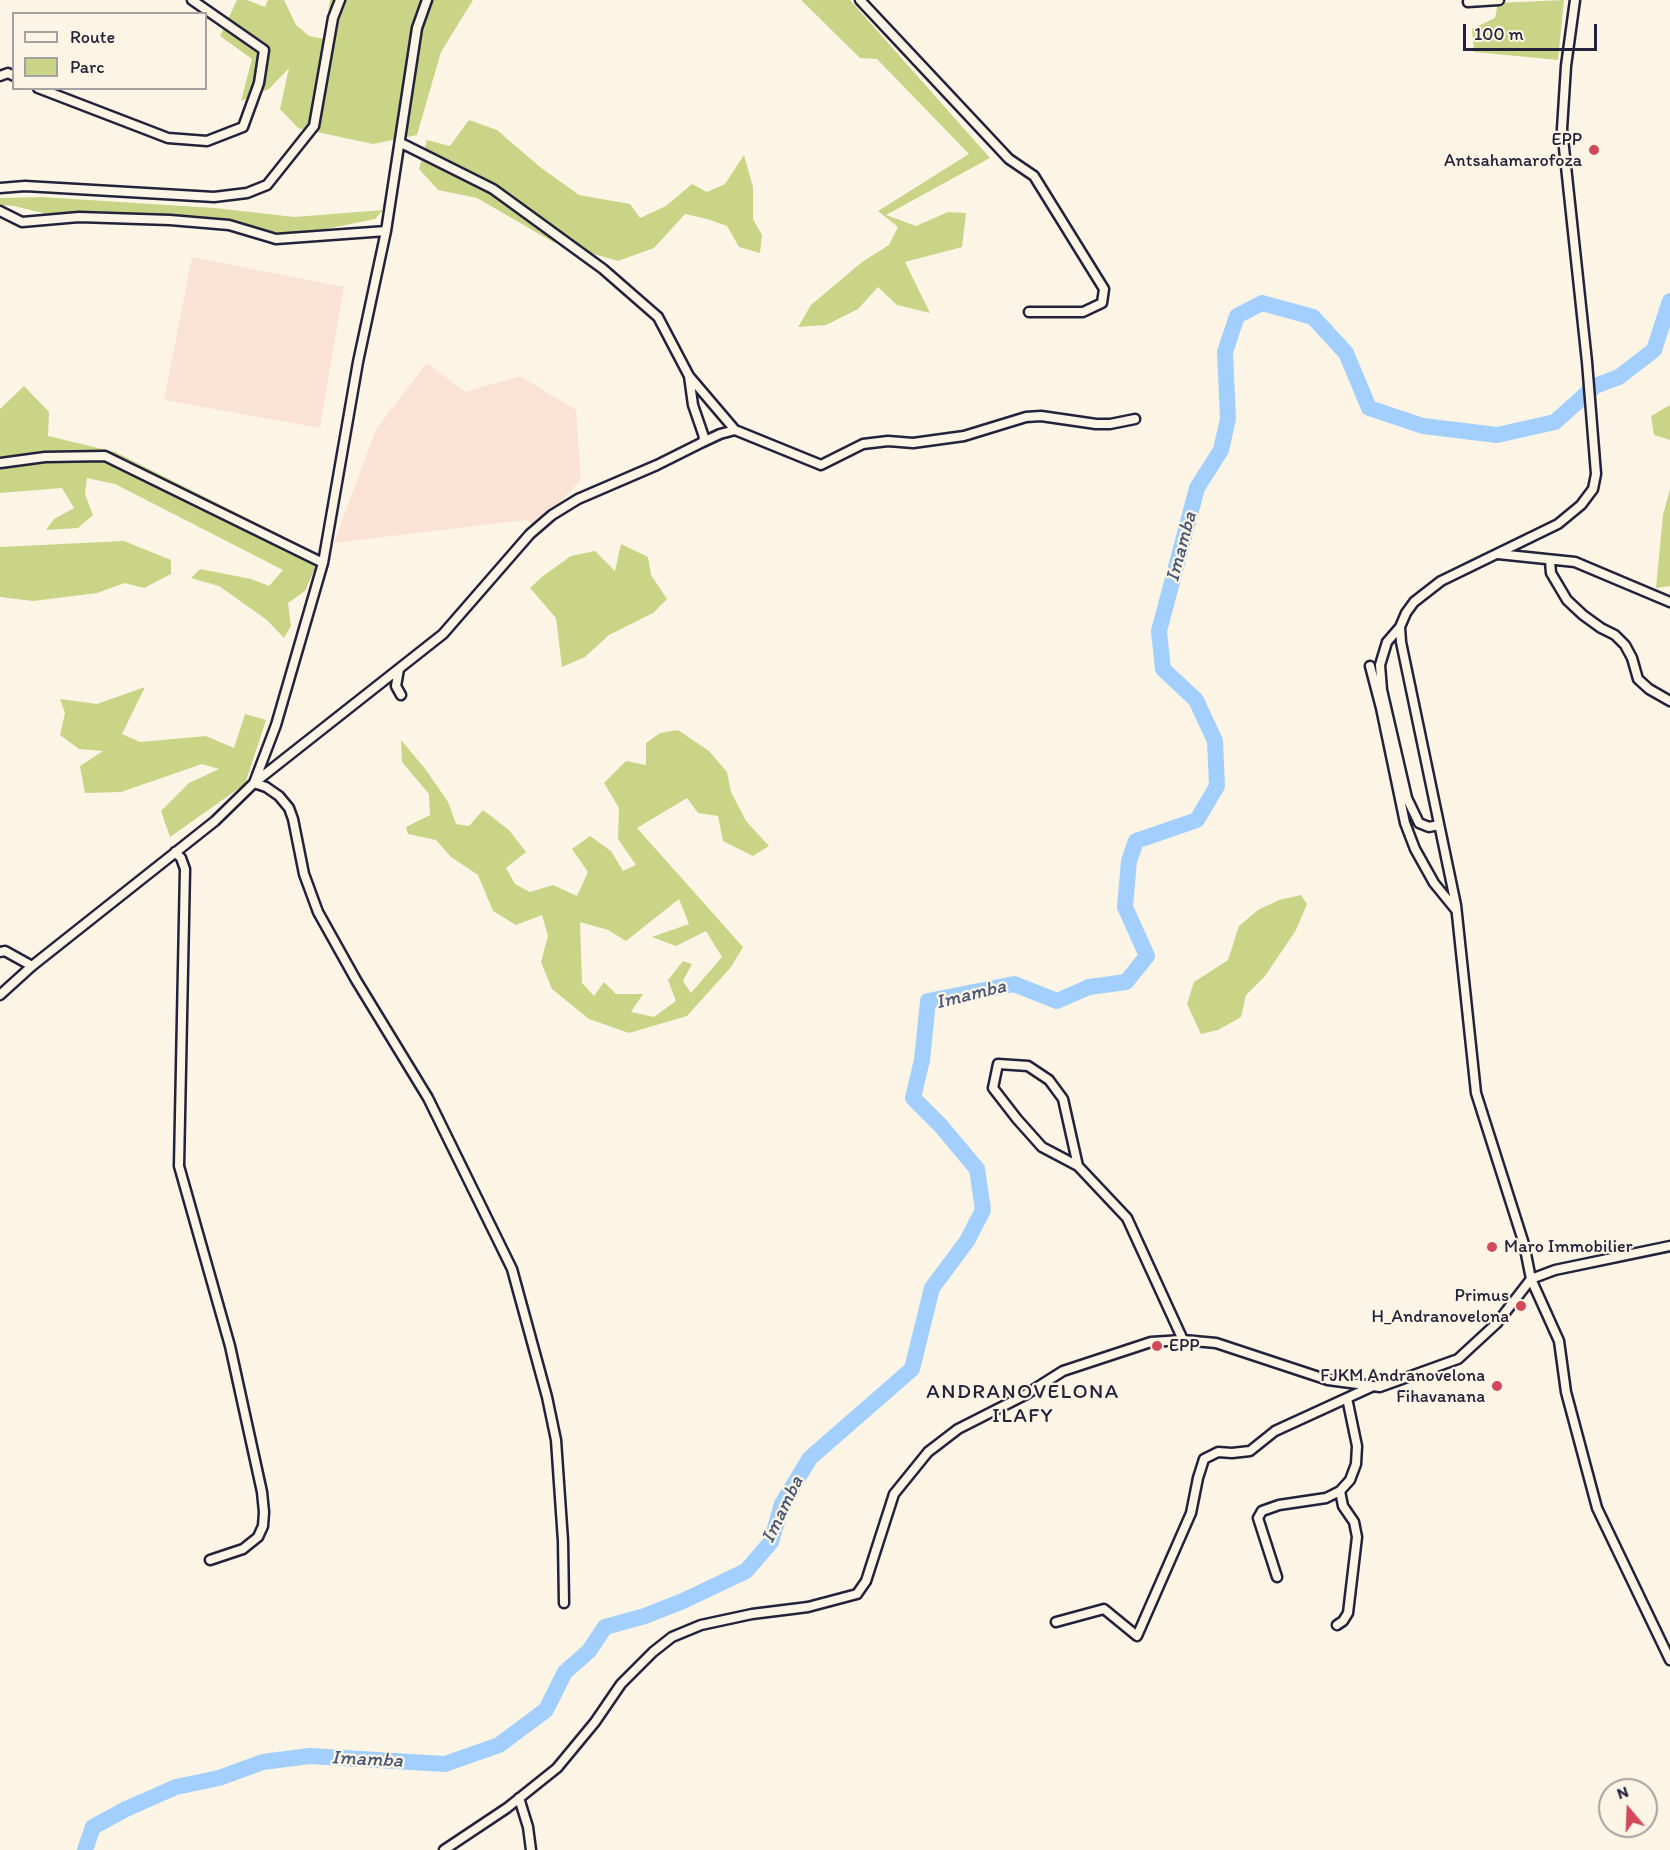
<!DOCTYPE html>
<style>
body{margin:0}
#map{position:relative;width:1670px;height:1850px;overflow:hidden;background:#fcf5e5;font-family:Itim,sans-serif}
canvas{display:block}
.legend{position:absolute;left:12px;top:12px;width:195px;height:78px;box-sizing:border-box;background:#fcf5e5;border:2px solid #a5a1a1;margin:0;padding:8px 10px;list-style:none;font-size:18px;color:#22223b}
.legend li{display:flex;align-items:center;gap:12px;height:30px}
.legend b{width:30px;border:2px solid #a5a1a1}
.north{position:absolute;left:1598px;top:1778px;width:60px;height:60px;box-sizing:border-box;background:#fcf5e5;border:2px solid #a5a1a1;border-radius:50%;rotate:341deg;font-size:16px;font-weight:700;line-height:24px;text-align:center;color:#22223b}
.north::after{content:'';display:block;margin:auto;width:21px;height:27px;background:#d1495b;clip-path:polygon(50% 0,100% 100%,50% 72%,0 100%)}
.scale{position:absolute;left:1463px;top:24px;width:134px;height:27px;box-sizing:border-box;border:3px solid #22223b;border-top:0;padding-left:8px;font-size:18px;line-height:21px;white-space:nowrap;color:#22223b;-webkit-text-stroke:4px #fcf5e5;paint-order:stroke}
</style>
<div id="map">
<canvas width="1670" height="1850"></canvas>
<ul class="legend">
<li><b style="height:8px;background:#fcf5e5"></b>Route</li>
<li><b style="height:16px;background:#c9d487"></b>Parc</li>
</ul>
<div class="north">N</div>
<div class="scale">100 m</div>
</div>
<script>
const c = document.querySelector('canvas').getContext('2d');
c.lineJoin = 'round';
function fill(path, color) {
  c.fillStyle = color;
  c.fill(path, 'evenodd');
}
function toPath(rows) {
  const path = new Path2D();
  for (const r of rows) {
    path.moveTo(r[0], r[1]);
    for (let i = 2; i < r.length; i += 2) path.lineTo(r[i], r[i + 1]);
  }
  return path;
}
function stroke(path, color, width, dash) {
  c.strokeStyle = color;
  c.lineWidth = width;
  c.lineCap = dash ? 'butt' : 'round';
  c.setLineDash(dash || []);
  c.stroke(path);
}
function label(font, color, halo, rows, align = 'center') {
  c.font = font + ' Itim,sans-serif';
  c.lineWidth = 4.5;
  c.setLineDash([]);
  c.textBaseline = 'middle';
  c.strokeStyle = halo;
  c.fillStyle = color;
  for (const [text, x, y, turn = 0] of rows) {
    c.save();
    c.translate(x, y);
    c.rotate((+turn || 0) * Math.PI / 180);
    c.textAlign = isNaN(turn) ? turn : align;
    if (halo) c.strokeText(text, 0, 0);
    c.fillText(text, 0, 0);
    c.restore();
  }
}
fill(toPath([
 [192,257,344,287,320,428,164,400],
 [427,363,465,392,520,376,576,410,581,480,537,526,525,520,334,543,376,429]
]), '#fae3d5');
fill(toPath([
 [237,0,247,0,265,7,268,0,284,0,296,25,309,36,324,39,330,0,473,0,441,52,417,135,373,144,298,128,280,109,289,68,269,89,241,101,252,59,220,36],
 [801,0,850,0,990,158,886,215,916,226,948,212,966,213,962,247,905,262,930,313,897,305,878,287,858,309,826,325,798,327,811,305,862,262,889,245,898,227,878,211,969,154,877,59,860,58],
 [1564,0,1558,60,1474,52,1472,29,1495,18,1498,3],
 [469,120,497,130,540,167,579,195,630,204,640,218,666,206,692,184,707,192,725,184,744,155,753,187,753,219,762,235,760,253,739,247,727,226,707,219,685,214,654,248,618,261,553,242,477,198,438,190,419,169,427,140,450,146],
 [41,197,215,208,294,217,383,210,375,219,297,235,269,231,238,222,172,215,51,215,14,206,0,205,0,198],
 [24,386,49,412,48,436,115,452,321,555,305,591,288,603,291,626,284,638,267,620,219,586,191,578,200,569,251,579,269,586,283,570,115,484,87,478,85,494,93,515,78,528,46,530,54,519,74,508,62,488,0,493,0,409],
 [1670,405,1670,440,1654,435,1651,416],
 [1670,489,1670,586,1656,588,1663,515],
 [124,541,171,560,171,574,144,588,125,583,97,593,33,601,0,597,0,547],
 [621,544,648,557,651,575,667,599,653,613,609,635,585,657,562,667,556,618,530,588,543,576,571,556,595,551,615,571],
 [145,687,122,734,140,742,206,736,234,748,245,714,266,720,245,784,170,837,161,811,189,783,219,769,202,764,121,792,85,793,80,766,103,751,79,749,60,735,65,713,60,699,97,704],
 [678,730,709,751,727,772,731,792,746,821,769,846,753,856,723,841,718,816,698,813,687,798,637,828,743,947,731,967,687,1016,629,1033,589,1019,552,989,541,962,548,936,542,915,516,925,493,911,478,875,451,857,436,840,408,834,406,827,430,815,429,794,402,762,401,740,426,770,448,802,456,824,469,826,483,810,509,830,526,852,506,868,515,884,530,892,553,885,577,896,588,872,572,849,590,836,611,851,623,871,636,865,618,839,619,808,604,783,626,761,646,765,646,743,660,733],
 [679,899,689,924,652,937,676,946,706,931,722,957,691,993,683,981,692,964,683,961,668,980,676,1001,654,1017,631,1012,643,994,616,994,604,982,594,996,582,983,580,922,608,930,626,941],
 [1301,895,1307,904,1296,930,1265,976,1246,995,1241,1017,1218,1030,1201,1034,1187,1004,1194,982,1228,960,1239,926,1258,910,1279,900]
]), '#c9d487');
stroke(toPath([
 [85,1850,93,1827,126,1809,176,1787,219,1778,263,1762,310,1756,445,1764,499,1745,546,1710,565,1672,589,1651,605,1627,645,1616,683,1601,746,1571,771,1542,782,1504,810,1458,912,1369,932,1288,967,1241,983,1210,977,1169,941,1126,913,1098,922,1060,928,1001,1014,984,1057,1001,1089,987,1126,982,1147,956,1125,907,1129,861,1136,841,1197,820,1217,786,1215,741,1196,700,1163,669,1159,631,1197,488,1221,450,1228,419,1225,352,1237,316,1262,303,1313,317,1346,353,1369,408,1423,426,1497,435,1555,422,1595,386,1619,377,1654,350,1670,301]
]), '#a2cffd', 16);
const minor = toPath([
 [860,0,1009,159,1034,176,1104,289,1102,303,1083,312,1029,312],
 [1575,0,1566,66,1562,129,1587,362,1596,474,1593,489,1581,505,1558,524,1441,581,1414,602,1406,613,1400,627,1401,642,1456,905,1476,1093,1524,1244,1531,1279,1559,1341,1566,1392,1597,1508,1670,1660],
 [1468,2,1499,0],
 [0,76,8,73,14,76],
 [38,88,168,138,207,141,243,127,259,83,264,50,192,0],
 [401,143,493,189,603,269,658,317,689,376,735,430,821,465,863,444,888,441,913,443,964,436,1026,417,1041,416,1096,424,1110,424,1135,419],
 [0,188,25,186,214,197,247,193,267,185,314,126,333,18,340,0],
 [0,211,22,222,79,217,170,220,229,225,276,239,386,231],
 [703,442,720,434,735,430],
 [0,463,45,457,105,456,323,563],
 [1498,554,1575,562,1670,602],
 [1550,561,1551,573,1567,600,1583,615,1601,628,1615,635,1625,645,1632,658,1638,679,1649,689,1670,701],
 [1400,627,1387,642,1380,665,1382,690,1407,798,1419,823,1429,827,1439,825],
 [1370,666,1381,708,1405,823,1415,849,1434,883,1456,910],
 [399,669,396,686,401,695],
 [175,852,181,858,185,869,179,1166,230,1346,262,1492,264,1512,263,1526,258,1537,243,1549,210,1560],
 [0,952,5,951,32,966],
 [0,995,32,966,215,821,254,783,276,725,323,563,358,362,386,231,417,28,427,0],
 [1078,1166,1042,1147,1017,1119,993,1088,998,1064,1028,1066,1049,1080,1063,1099,1078,1166,1127,1218,1183,1340],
 [1277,1577,1258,1518,1262,1511,1279,1505,1326,1498,1340,1491,1350,1480,1356,1464,1357,1446,1347,1398],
 [564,1603,563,1541,556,1440,547,1397,512,1269,428,1098,356,980,318,912,304,874,293,819,289,808,279,796,266,787,254,783,443,634,530,534,552,515,578,499,657,465,703,442,704,437,693,405,689,376],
 [1056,1622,1104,1609,1137,1636,1191,1513,1198,1478,1204,1459,1218,1452,1232,1453,1250,1451,1275,1431,1371,1387],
 [1337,1625,1343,1621,1348,1613,1357,1537,1354,1522,1343,1506,1340,1491],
 [519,1798,528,1827,531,1850],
 [444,1850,507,1808,557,1768,595,1722,621,1684,653,1652,672,1637,701,1625,752,1614,808,1607,857,1594,866,1581,894,1494,928,1452,958,1429,1025,1395,1063,1371,1151,1342,1183,1340,1216,1343,1328,1380,1380,1387,1458,1359,1497,1323,1531,1279,1555,1270,1670,1246]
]);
stroke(minor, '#22223b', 13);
stroke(minor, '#fcf5e5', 8);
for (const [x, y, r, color] of [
 [1594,150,6,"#d1495b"],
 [1492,1247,6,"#d1495b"],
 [1521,1306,6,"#d1495b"],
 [1157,1346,6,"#d1495b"],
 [1497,1386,6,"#d1495b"]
]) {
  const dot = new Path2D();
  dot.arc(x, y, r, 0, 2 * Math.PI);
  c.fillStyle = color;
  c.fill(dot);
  stroke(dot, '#fcf5e5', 2);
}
label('18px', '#22223b', '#fcf5e5', [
 ["EPP",1582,140],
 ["Antsahamarofoza",1582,161],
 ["Maro Immobilier",1504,1247,"left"],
 ["Primus",1509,1296],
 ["H_Andranovelona",1509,1317],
 ["EPP",1169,1346,"left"],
 ["FJKM Andranovelona",1485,1376],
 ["Fihavanana",1485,1397]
], 'right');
label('italic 20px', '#485675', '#fcf5e5', [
 ["Imamba",1182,547,-75],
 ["Imamba",971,995,-14],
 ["Imamba",783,1510,-64],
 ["Imamba",367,1760,3]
]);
c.letterSpacing = '1.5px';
label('21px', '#22223b', '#fcf5e5', [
 ["ANDRANOVELONA",1023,1393],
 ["ILAFY",1023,1417]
]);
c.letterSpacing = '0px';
</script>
